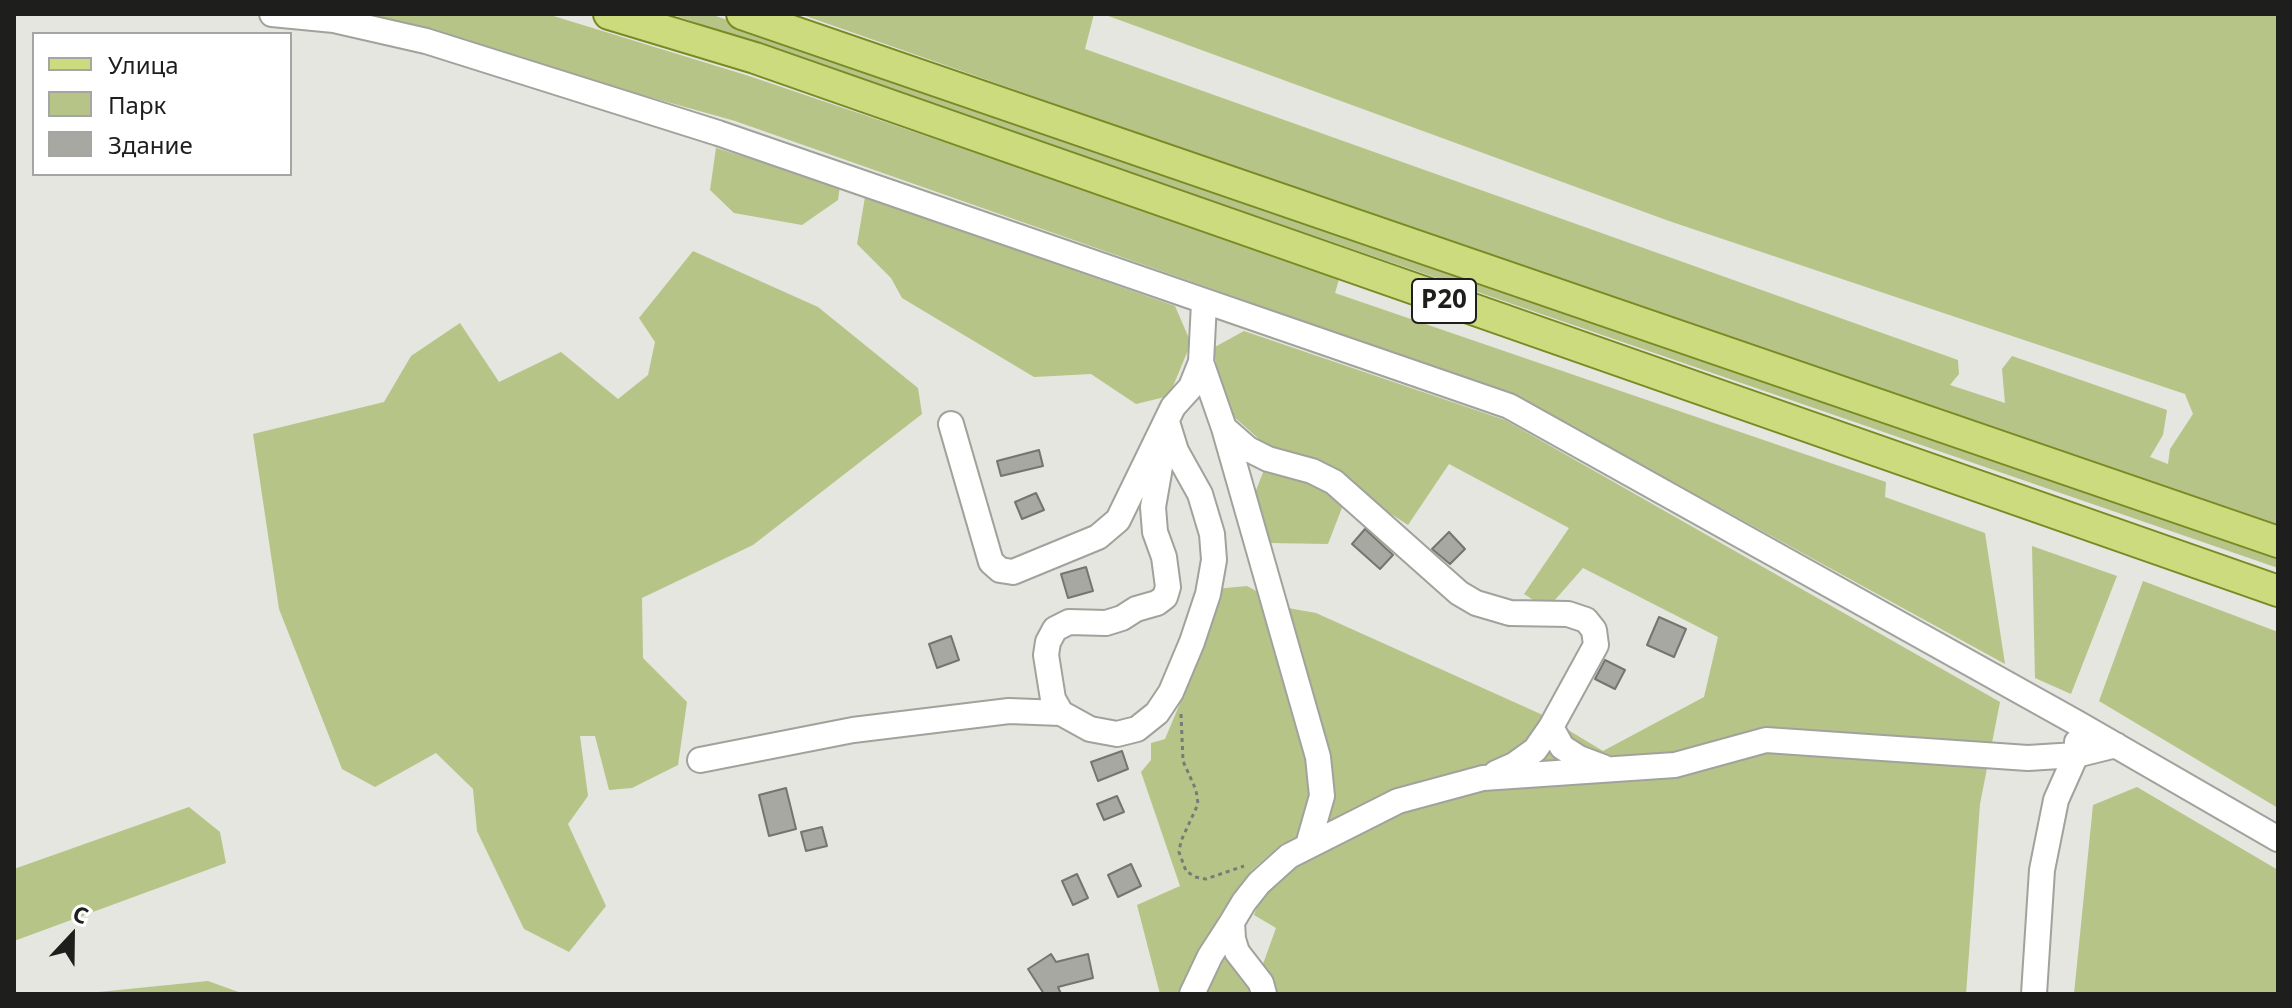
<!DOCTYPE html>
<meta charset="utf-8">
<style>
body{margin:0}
#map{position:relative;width:2292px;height:1008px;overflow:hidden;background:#e4e6df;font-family:"Noto Sans",sans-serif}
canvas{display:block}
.frame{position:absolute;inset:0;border:16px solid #1e1f1c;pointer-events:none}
.legend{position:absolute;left:32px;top:32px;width:260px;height:144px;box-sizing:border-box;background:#fff;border:2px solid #a5a5a4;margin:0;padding:10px 14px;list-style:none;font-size:24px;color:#1e1f1c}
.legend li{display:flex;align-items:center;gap:16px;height:40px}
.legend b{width:40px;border:2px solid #a5a5a4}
.north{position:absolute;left:32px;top:896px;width:80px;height:80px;-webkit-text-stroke:6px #fff;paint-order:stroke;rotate:22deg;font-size:22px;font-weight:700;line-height:32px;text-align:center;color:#1e1f1c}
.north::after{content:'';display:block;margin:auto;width:28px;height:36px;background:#1e1f1c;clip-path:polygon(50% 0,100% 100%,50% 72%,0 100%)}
</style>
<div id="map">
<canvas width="2292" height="1008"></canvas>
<div class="frame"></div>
<ul class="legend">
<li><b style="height:10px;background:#ccdb7d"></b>Улица</li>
<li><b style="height:22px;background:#b6c488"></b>Парк</li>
<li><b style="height:22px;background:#a6a8a1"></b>Здание</li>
</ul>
<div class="north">С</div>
</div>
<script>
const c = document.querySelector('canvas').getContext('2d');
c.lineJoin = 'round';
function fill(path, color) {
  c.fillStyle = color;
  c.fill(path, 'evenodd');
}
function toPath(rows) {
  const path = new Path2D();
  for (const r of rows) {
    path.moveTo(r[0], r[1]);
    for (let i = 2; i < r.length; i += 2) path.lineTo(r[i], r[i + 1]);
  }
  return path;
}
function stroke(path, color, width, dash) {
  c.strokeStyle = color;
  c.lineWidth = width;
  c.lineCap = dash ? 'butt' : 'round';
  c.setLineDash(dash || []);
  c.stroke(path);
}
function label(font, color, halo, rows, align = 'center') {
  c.font = font + ' "Noto Sans",sans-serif';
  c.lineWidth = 6;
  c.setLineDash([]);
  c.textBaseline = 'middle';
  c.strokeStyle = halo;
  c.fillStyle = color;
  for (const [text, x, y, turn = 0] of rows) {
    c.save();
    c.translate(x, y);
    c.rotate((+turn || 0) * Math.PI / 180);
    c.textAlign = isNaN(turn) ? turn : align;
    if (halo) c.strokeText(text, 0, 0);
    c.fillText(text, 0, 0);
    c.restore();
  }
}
fill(toPath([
 [342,14,547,14,749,76,1340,276,1335,293,1886,482,1885,497,1985,533,2005,664,1514,395,735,121,428,35],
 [671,14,710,14,2278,553,2278,568],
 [800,14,1094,14,1085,49,1958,360,1959,374,1950,385,2005,403,2002,369,2012,356,2167,410,2163,435,2150,457,2168,464,2170,449,2193,414,2185,394,1669,221,1103,14,2278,14,2278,529,1742,346],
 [716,148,840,186,838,200,802,225,734,213,710,190],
 [865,197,1175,306,1191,343,1169,396,1136,404,1091,374,1034,377,902,298,891,278,857,244],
 [693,251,818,307,918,388,922,414,753,545,642,598,643,658,687,702,678,765,632,788,609,790,595,736,580,736,588,796,568,824,606,906,569,952,524,929,477,831,473,789,436,753,375,787,342,769,279,609,253,434,384,402,411,356,460,323,499,382,561,352,618,399,648,375,655,342,639,318],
 [1244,331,1505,420,2000,702,1980,804,1966,994,1274,994,1263,964,1276,928,1254,915,1263,888,1298,858,1283,843,1252,870,1227,904,1202,945,1177,994,1160,994,1137,905,1180,886,1141,772,1151,760,1151,743,1165,739,1197,663,1202,630,1215,589,1247,586,1288,608,1316,613,1545,716,1603,751,1704,697,1718,637,1583,568,1547,609,1524,594,1569,528,1449,464,1408,525,1350,487,1328,544,1270,543,1253,498,1264,470,1259,439,1225,409,1213,348],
 [2032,546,2117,576,2071,694,2035,678],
 [2143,581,2278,632,2278,808,2099,701],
 [2137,787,2278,870,2278,994,2074,994,2093,805],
 [189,807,220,832,226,863,14,941,14,869],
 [1226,953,1257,994,1197,994],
 [208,981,244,994,79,994]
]), '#b6c488');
const building = toPath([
 [1039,450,1043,466,1001,476,997,461,1039,450],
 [1036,493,1044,510,1022,519,1015,502,1036,493],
 [1365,529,1393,555,1380,569,1352,544,1365,529],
 [1449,532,1465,549,1450,564,1432,549,1449,532],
 [1086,567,1093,591,1068,598,1061,574,1086,567],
 [1659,617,1686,629,1674,657,1647,645,1659,617],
 [951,636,959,660,937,668,929,644,951,636],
 [1605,660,1625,670,1615,689,1595,679,1605,660],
 [1122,751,1128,769,1098,781,1091,762,1122,751],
 [786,788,796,829,769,836,759,795,786,788],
 [1117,796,1124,812,1104,820,1097,804,1117,796],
 [822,827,827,846,806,851,801,832,822,827],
 [1131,864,1141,886,1118,897,1108,875,1131,864],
 [1077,874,1088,898,1073,905,1062,881,1077,874],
 [1051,954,1056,962,1088,954,1093,978,1058,987,1061,994,1044,994,1028,969,1051,954]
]);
fill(building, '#a6a8a1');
stroke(building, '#73756f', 2);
const minor = toPath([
 [272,14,334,20,426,41,718,133,1509,406,2077,723,2278,839],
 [1204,303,1201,362,1224,428,1318,757,1322,796,1308,845],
 [951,424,991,562,1000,570,1013,572,1098,537,1118,520,1173,407,1191,387,1201,362],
 [1224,428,1248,449,1268,459,1312,471,1334,482,1459,593,1476,603,1510,613,1568,614,1586,620,1594,630,1596,645,1551,727,1562,747,1579,758,1603,767],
 [1061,713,1053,699,1046,655,1048,642,1055,629,1069,622,1106,623,1122,618,1136,609,1157,603,1165,597,1168,587,1164,557,1155,532,1153,507,1164,444],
 [700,760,853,730,1009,711,1061,713,1090,729,1117,734,1137,729,1157,713,1171,692,1192,642,1208,594,1214,560,1212,534,1200,494,1176,451,1167,422],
 [1496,773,1514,765,1535,750,1551,727],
 [1192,994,1210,956,1232,922],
 [1264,994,1261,983,1237,952,1233,939,1232,922,1244,902,1259,883,1289,856,1398,801,1483,778,1675,765,1766,740,2028,758,2076,755,2116,745],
 [2034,994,2042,870,2056,800,2076,755,2077,742]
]);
const major = toPath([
 [609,14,755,58,2278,591],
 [742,14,2278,542]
]);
stroke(minor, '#a0a29b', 28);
stroke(major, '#798a23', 34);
stroke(toPath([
 [1181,714,1183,761,1196,790,1198,804,1181,841,1179,852,1186,871,1195,877,1206,879,1244,866]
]), '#7a7b76', 3, [4, 4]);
stroke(minor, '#fff', 24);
stroke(major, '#ccdb7d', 30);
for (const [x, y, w] of [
 [1444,301,64]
]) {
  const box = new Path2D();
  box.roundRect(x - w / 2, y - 22, w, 44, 6);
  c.fillStyle = '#fff';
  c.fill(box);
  stroke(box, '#1e1f1c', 2);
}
label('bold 26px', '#1e1f1c', null, [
 ["Р20",1444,301]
]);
</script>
